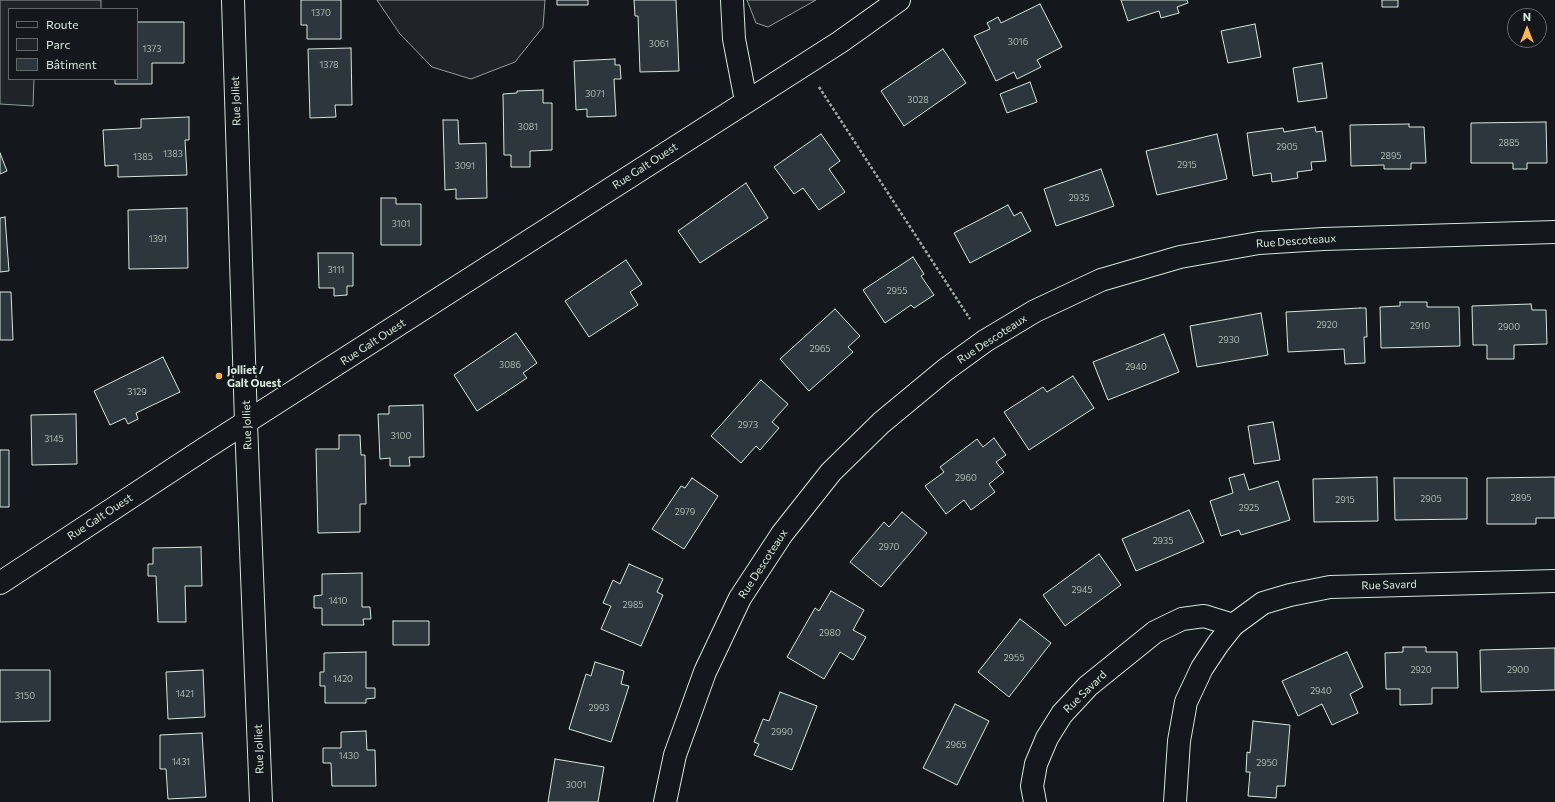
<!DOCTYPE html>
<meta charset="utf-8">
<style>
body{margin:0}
#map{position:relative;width:1555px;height:802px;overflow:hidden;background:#14181c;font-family:Commissioner,sans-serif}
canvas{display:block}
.legend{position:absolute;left:8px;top:8px;width:130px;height:72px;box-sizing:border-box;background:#14181c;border:1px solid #626a69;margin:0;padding:5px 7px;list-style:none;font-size:12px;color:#d8e6dc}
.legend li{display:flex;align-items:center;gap:8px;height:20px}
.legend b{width:20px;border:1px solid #626a69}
.north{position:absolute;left:1507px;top:8px;width:40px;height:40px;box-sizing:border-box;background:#14181c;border:1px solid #626a69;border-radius:50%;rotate:0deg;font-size:11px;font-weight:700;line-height:16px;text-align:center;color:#d8e6dc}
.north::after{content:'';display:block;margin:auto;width:14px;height:18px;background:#ffb74d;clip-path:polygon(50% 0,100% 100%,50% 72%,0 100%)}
</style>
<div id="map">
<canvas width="1555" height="802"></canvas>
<ul class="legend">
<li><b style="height:5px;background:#14181c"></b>Route</li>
<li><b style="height:11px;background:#202428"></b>Parc</li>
<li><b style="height:11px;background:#2c363c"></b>Bâtiment</li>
</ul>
<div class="north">N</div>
</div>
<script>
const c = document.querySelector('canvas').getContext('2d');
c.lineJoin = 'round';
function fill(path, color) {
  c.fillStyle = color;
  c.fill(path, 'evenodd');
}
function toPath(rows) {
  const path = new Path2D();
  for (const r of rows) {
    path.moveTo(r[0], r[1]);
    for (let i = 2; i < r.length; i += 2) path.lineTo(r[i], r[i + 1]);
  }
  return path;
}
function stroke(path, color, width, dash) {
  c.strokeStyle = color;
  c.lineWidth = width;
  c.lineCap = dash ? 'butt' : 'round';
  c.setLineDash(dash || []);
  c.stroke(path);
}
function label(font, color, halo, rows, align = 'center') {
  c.font = font + ' Commissioner,sans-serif';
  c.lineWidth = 3;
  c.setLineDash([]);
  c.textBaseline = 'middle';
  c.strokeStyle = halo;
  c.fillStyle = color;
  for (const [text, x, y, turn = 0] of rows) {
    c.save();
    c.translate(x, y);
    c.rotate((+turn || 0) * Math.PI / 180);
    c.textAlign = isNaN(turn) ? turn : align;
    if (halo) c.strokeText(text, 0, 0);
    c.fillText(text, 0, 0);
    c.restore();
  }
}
const green = toPath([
 [0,0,101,0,101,9,9,9,9,79,34,79,33,106,0,104,0,0],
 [377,0,545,0,543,27,515,62,471,79,432,67,400,34,377,0],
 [747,0,816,0,768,27,756,23,747,0]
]);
fill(green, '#202428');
stroke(green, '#939e99', 1);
const building = toPath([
 [301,0,341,0,341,39,307,39,307,25,301,25,301,0],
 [557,0,588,0,588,5,557,5,557,0],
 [634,0,676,0,679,71,640,72,638,16,635,16,634,0],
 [1121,0,1187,0,1188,3,1177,7,1179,13,1161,18,1159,11,1128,21,1121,0],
 [1382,0,1398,0,1398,7,1382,7,1382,0],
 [1040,4,1062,47,1037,60,1041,67,1017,79,1014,72,996,81,974,36,990,29,987,23,998,17,1001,23,1040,4],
 [137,22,184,22,184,63,152,63,152,84,115,84,115,79,137,79,137,22],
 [1255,24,1261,57,1228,63,1221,31,1255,24],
 [351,48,352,105,335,105,336,117,310,118,308,49,351,48],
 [943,49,966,83,904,126,881,91,943,49],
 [615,59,615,65,620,65,621,79,614,79,616,116,587,117,587,109,576,110,574,61,615,59],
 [1322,63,1327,98,1298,102,1293,68,1322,63],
 [1030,82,1037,102,1007,113,1000,94,1030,82],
 [543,90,543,103,552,103,552,150,530,151,530,167,511,167,511,155,504,155,503,94,517,93,517,91,543,90],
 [189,117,189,140,185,140,187,175,118,177,118,165,105,166,103,130,141,128,141,119,189,117],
 [443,120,458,120,459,144,486,143,487,198,456,199,456,189,445,190,443,120],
 [1546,122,1547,163,1527,163,1527,169,1513,169,1513,163,1471,163,1471,123,1546,122],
 [1409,124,1409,127,1424,127,1426,163,1411,163,1411,169,1384,169,1384,165,1351,166,1350,125,1409,124],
 [1315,127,1316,132,1322,131,1326,161,1311,162,1312,170,1297,172,1298,178,1272,182,1271,173,1253,176,1247,133,1283,128,1284,132,1315,127],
 [821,134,840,161,829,169,845,192,819,210,803,188,794,194,774,167,821,134],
 [1217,134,1227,179,1157,195,1146,151,1217,134],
 [0,153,7,171,0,174,0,153],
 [1101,169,1114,206,1056,226,1044,189,1101,169],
 [746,183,768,218,700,263,678,231,746,183],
 [381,198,396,198,396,204,421,204,421,245,381,245,381,198],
 [1008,205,1014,216,1021,212,1031,231,970,263,954,233,1008,205],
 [187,208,188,268,129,269,128,210,187,208],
 [5,217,9,271,0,272,0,218,5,217],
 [318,253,353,253,353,286,347,286,347,295,334,296,334,288,319,288,318,253],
 [913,257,924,274,921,276,934,295,914,308,911,305,885,323,863,290,913,257],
 [626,260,642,284,630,292,638,305,589,337,565,301,626,260],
 [0,292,11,292,13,340,0,340,0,292],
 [1400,302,1427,302,1427,307,1459,307,1460,346,1381,348,1380,307,1400,306,1400,302],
 [1531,304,1532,310,1546,310,1547,344,1514,345,1514,359,1487,359,1487,345,1473,345,1472,306,1531,304],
 [1360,308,1366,308,1367,337,1364,337,1365,363,1345,364,1344,349,1288,352,1286,312,1360,308],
 [835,309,860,336,848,347,853,352,809,391,780,359,835,309],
 [1261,313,1268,355,1197,367,1190,326,1261,313],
 [516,333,537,363,523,373,527,378,477,411,454,375,516,333],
 [1164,334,1179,372,1108,400,1093,362,1164,334],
 [163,357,180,392,136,413,138,419,128,424,125,418,110,425,94,391,163,357],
 [1073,376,1094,408,1029,450,1004,412,1043,387,1047,392,1073,376],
 [761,380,788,404,772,422,779,428,760,450,756,446,741,463,711,436,761,380],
 [423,405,424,457,409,457,410,466,390,466,390,458,380,459,378,414,389,414,389,406,423,405],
 [76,414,77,464,32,465,31,415,76,414],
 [1273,422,1280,460,1254,464,1248,426,1273,422],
 [339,435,360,435,361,455,365,455,366,504,360,504,360,532,318,533,316,449,339,449,339,435],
 [994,438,1006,455,996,462,1004,472,989,484,995,492,971,510,964,500,946,514,925,486,944,472,940,467,977,439,983,447,994,438],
 [0,450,9,450,9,507,0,507,0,450],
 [1244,474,1249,490,1278,481,1290,520,1241,535,1239,530,1221,536,1210,501,1233,493,1229,478,1244,474],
 [1377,477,1378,521,1314,522,1313,479,1377,477],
 [1555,477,1555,518,1536,518,1536,524,1487,524,1487,478,1555,477],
 [692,478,718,496,684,549,652,529,681,486,685,488,692,478],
 [1394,478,1467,478,1467,519,1395,520,1394,478],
 [1189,510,1204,542,1136,571,1122,539,1189,510],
 [902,512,927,533,881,587,850,562,884,522,889,527,902,512],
 [201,547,202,586,185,586,186,622,158,622,156,576,148,576,148,564,153,564,153,548,201,547],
 [1099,554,1121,585,1065,626,1043,595,1099,554],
 [629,564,663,579,657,592,663,595,641,646,601,629,611,606,603,603,613,580,620,584,629,564],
 [362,573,362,607,370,607,371,619,363,619,364,625,322,625,322,608,314,608,314,596,322,595,322,574,362,573],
 [831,591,864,610,853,630,866,637,853,660,840,652,824,679,787,657,815,608,819,611,831,591],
 [1020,619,1051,643,1009,697,978,672,1020,619],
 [393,621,429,621,429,645,393,645,393,621],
 [1403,647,1426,647,1426,652,1457,652,1458,688,1432,688,1432,704,1400,705,1400,689,1386,689,1385,653,1403,652,1403,647],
 [1555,648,1555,690,1481,692,1480,650,1555,648],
 [366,652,366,688,375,688,375,698,366,699,366,703,325,703,325,686,320,686,320,672,324,672,324,653,366,652],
 [1347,652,1363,687,1350,694,1358,713,1332,725,1322,704,1298,716,1282,681,1347,652],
 [595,662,624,671,621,684,629,686,611,742,569,729,586,674,591,676,595,662],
 [0,670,50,670,50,721,0,722,0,670],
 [203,670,205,717,168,719,166,672,203,670],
 [780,692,817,706,792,770,754,755,759,744,754,742,763,719,769,721,780,692],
 [955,704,989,721,957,785,923,768,955,704],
 [1253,721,1290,725,1285,786,1277,786,1276,798,1248,796,1250,772,1246,772,1247,752,1250,753,1253,721],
 [366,731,367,750,375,750,376,786,332,786,331,763,323,763,323,748,341,748,341,732,366,731],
 [202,733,206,797,168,799,166,769,160,769,160,735,202,733],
 [555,759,604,767,598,802,548,802,555,759]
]);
fill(building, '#2c363c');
stroke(building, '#d8e6dc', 1);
const street = toPath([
 [233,0,246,423,261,802],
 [732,0,734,39,746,101],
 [665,802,675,755,705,672,740,598,782,534,831,472,881,423,945,370,985,341,1035,311,1101,280,1180,257,1259,243,1323,239,1555,232],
 [1035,802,1032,786,1036,764,1047,738,1062,714,1088,686,1155,632,1182,619,1204,616,1233,625],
 [1175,802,1179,741,1186,702,1202,668,1218,644,1233,625,1263,603,1290,595,1330,587,1555,581]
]);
const secondary = toPath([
 [0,583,204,449,840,42,899,0]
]);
stroke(street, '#d8e6dc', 24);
stroke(secondary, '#d8e6dc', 24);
stroke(toPath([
 [819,87,970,319]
]), '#9da8a2', 2.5, [3, 2]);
stroke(street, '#14181c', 22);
stroke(secondary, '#14181c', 22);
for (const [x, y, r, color] of [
 [219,376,4,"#ffb74d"]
]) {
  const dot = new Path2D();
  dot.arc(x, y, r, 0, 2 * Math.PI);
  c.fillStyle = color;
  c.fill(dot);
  stroke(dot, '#14181c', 1.5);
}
label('9px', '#adbab4', null, [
 ["1370",321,13],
 ["3016",1018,42],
 ["3061",659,44],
 ["1373",152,49],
 ["1378",329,65],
 ["3071",595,94],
 ["3028",918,100],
 ["3081",528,127],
 ["2885",1509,143],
 ["2905",1287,147],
 ["1383",173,154],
 ["2895",1391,156],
 ["1385",143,157],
 ["2915",1187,165],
 ["3091",465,166],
 ["2935",1079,198],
 ["3101",401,224],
 ["1391",158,239],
 ["3111",336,270],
 ["2955",897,291],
 ["2920",1327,325],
 ["2910",1420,326],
 ["2900",1509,327],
 ["2930",1229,340],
 ["2965",820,349],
 ["3086",510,365],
 ["2940",1136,367],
 ["3129",137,392],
 ["2973",748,425],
 ["3100",401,436],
 ["3145",54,439],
 ["2960",966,478],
 ["2895",1521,498],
 ["2905",1431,499],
 ["2915",1345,500],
 ["2925",1249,508],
 ["2979",685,512],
 ["2935",1163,541],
 ["2970",889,547],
 ["2945",1082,590],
 ["1410",338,601],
 ["2985",633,605],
 ["2980",830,633],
 ["2955",1014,658],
 ["2920",1421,670],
 ["2900",1518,670],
 ["1420",343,679],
 ["2940",1321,691],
 ["1421",185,694],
 ["3150",25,696],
 ["2993",599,708],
 ["2990",782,732],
 ["2965",956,745],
 ["1430",349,756],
 ["1431",181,762],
 ["2950",1267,763],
 ["3001",576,785]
]);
label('11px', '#d8e6dc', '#14181c', [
 ["Rue Jolliet",236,101,-92],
 ["Rue Galt Ouest",645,166,-33],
 ["Rue Descoteaux",1296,241,-4],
 ["Rue Descoteaux",992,339,-33],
 ["Rue Galt Ouest",373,342,-33],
 ["Rue Jolliet",247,425,-92],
 ["Rue Galt Ouest",100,517,-33],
 ["Rue Descoteaux",763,564,-57],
 ["Rue Savard",1389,585,-2],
 ["Rue Savard",1085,692,-44],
 ["Rue Jolliet",259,749,-92]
]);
label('bold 11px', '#d8e6dc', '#14181c', [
 ["Jolliet /",227,370],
 ["Galt Ouest",227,383]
], 'left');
</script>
